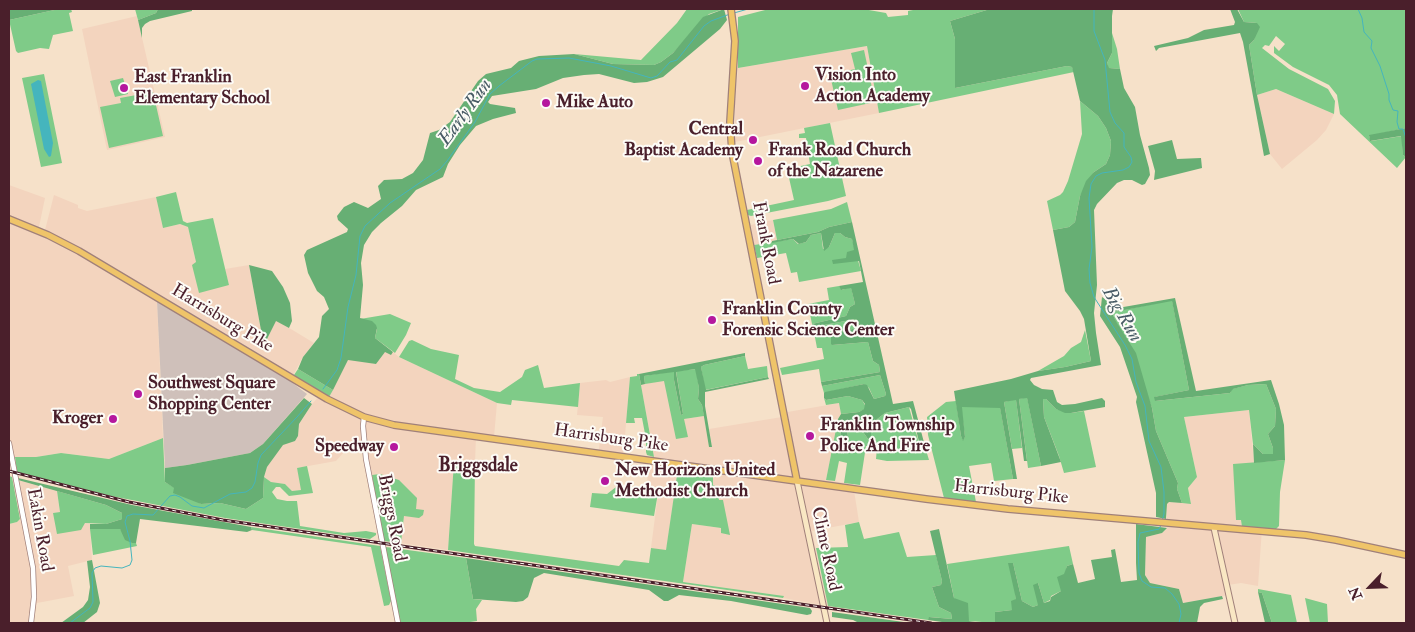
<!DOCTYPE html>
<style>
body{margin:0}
#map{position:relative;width:1415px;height:632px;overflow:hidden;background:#f6e1c9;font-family:"IM FELL Double Pica",serif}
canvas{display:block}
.frame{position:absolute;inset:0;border:10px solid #4a1f2b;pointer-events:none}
.north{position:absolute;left:1345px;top:562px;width:50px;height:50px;-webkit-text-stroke:4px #fdfcf7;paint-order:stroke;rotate:246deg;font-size:14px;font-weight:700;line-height:20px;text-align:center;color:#4a1f2b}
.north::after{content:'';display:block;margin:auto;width:18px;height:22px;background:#4a1f2b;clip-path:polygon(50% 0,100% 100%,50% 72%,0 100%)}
</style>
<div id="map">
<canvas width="1415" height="632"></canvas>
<div class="frame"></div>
<div class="north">N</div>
</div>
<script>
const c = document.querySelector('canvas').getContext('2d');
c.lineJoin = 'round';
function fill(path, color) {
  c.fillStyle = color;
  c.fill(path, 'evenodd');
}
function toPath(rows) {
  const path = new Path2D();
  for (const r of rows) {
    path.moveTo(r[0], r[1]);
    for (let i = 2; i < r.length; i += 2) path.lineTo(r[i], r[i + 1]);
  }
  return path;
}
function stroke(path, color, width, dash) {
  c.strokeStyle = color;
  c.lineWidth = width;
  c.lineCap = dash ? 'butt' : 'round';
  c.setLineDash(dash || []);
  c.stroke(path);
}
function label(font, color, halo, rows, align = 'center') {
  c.font = font + ' "IM FELL Double Pica",serif';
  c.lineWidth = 4;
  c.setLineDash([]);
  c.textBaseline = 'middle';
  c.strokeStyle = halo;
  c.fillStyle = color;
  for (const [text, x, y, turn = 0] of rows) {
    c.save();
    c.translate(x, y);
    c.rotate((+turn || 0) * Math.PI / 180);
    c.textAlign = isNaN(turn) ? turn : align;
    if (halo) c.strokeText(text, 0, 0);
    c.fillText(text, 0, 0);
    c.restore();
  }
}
fill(toPath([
 [137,16,165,137,107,150,82,29],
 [867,46,879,113,735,142,735,104,738,68],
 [1276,89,1334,114,1326,130,1317,140,1282,169,1270,154,1257,95],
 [9,185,45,198,39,227,45,230,54,195,78,205,78,208,87,211,156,197,163,228,180,224,188,227,196,262,229,285,225,269,249,265,263,341,266,341,276,320,314,343,303,357,290,381,157,302,163,438,109,459,61,453,36,457,9,457],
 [773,220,777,240,754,245,751,225],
 [385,351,391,355,393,352,399,357,497,403,494,437,476,435,475,464,454,463,448,550,401,543,404,516,415,509,380,474,369,476,363,449,344,452,336,461,297,468,302,490,292,491,285,484,271,482,264,477,267,467,283,444,295,441,298,436,299,424,312,404,322,393,329,396,348,359,376,364],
 [630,377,623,459,598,456,603,417,577,415,580,383,606,380,610,382],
 [664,380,684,419,704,416,709,447,712,446,709,429,782,417,782,413,839,403,841,414,838,419,826,480,853,484,859,522,812,531,828,606,783,598,783,596,683,582,692,524,721,528,723,500,719,501,717,487,713,485,712,473,678,468,666,551,651,548,658,494,646,491,650,456,654,457,641,385],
 [1249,410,1254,463,1234,465,1236,520,1241,520,1242,527,1262,528,1258,586,1241,583,1228,585,1229,595,1183,603,1179,589,1150,583,1145,575,1146,537,1162,533,1167,528,1167,504,1169,502,1191,503,1188,488,1197,477,1184,417],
 [18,480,57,491,60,512,53,513,90,524,92,560,68,566,74,596,37,603,33,623,9,623,9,524,17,522,20,519,13,481]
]), '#f3d4be');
fill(toPath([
 [157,301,290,381,307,394,263,444,250,453,187,465,165,468]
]), '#cfc0ba');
fill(toPath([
 [59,9,71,9,72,12,69,13,73,31,53,35,49,49,40,48,18,53,16,51,9,20],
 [135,9,158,9,156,13,138,20],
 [687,9,724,9,709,14,673,53,661,62,654,65,613,64,574,54,641,60,677,23],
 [769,9,863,9,886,13,888,17,908,15,908,11,918,9,990,9,950,21,955,39,955,88,1067,66,1072,67,1074,72,879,113,867,46,738,68,738,17],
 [1238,9,1406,9,1406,128,1369,136,1371,141,1402,136,1403,155,1406,157,1397,168,1340,114,1337,95,1329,85,1293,67,1274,53,1274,46,1279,51,1285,44,1276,36,1269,46,1265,45,1262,48,1289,69,1328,89,1335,101,1334,114,1276,89,1257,95,1249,45,1254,40,1257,23,1244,22],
 [1112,33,1117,49,1120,69,1108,68,1107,63,1112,53],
 [864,50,875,102,838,110,830,75,855,69,851,53],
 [44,74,62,163,41,167,22,78],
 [123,78,128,94,115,97,110,81],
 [153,92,163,136,109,148,100,107,121,103,120,98],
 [1080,101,1098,116,1106,128,1111,141,1110,155,1106,164,1094,172,1080,196,1075,222,1069,227,1053,230,1047,201,1060,195,1063,192,1068,181,1082,134],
 [830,123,846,196,828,201,751,216,748,215,747,210,794,200,787,169,810,164,806,138,799,138,799,134,805,133,804,128],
 [176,192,183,221,187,223,213,218,229,285,199,293,192,265,196,262,188,227,180,224,163,228,156,197],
 [847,202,852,222,829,227,818,232,777,240,773,220,831,209],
 [821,233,823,249,829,247,835,233,840,233,845,237,852,239,861,271,799,282,797,272,791,273,786,253,757,258,754,245,793,239,798,244,806,242,811,235],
 [839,286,842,290,851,287,855,304,850,307,846,316,812,324,808,304,829,300,827,288],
 [1172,300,1189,390,1155,397,1155,401,1230,393,1232,389,1248,385,1266,384,1276,409,1275,426,1268,434,1273,448,1273,454,1263,454,1253,444,1249,410,1184,417,1197,477,1188,488,1191,504,1182,503,1177,489,1178,483,1156,431,1152,408,1146,392,1113,315,1114,312],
 [390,314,411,323,406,335,395,353,375,338,377,329,360,319],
 [856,319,859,326,857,328,831,334,832,345,868,342,873,361,879,365,880,372,821,382,819,369,782,375,780,368,824,359,822,348,817,348,813,327],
 [1085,330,1091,361,1065,367,1038,371,1064,356,1071,348,1081,342],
 [412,340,431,349,459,355,455,379,474,388,500,392,522,377,525,370,538,365,544,388,580,383,578,407,512,400,511,405,497,403,399,357,409,341],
 [745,356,748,369,767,366,768,377,705,390,701,367,704,365],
 [298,369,333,390,329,397,296,377,294,375],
 [696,369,699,388,698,399,702,405,704,416,684,419,688,437,676,439,664,381,645,384,644,376,674,371,674,380,681,415,683,414,676,371],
 [637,374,639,374,654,457,647,455,646,452,646,439,642,418,634,418,635,423,626,423,630,377,637,376],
 [880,375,886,394,885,396,874,399,869,388,864,384,824,393,822,386],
 [848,396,862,400,865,405,865,409,859,412,841,414,839,403,826,405,824,398,826,400],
 [1027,397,1041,466,1028,468,1019,399],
 [1016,399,1022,448,1012,449,1004,402],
 [1043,399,1046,399,1056,409,1071,413,1084,411,1096,467,1064,473,1059,456,1044,417],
 [956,401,961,436,963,440,965,437,961,407,1000,407,1013,479,994,481,991,463,969,466,976,502,944,498,928,435,927,417,946,402],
 [909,407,921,450,924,452,926,450,929,460,887,461,876,459,877,447,866,446,860,485,844,483,847,463,839,461,835,481,826,480,838,419,844,451,849,450,847,427,850,425,854,424,861,429,868,439,871,439,871,425,876,420,885,413],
 [163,438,165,482,201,504,220,503,246,509,263,498,264,477,271,482,285,484,292,491,301,490,297,468,307,466,313,493,289,496,280,487,276,487,272,492,277,499,287,501,297,501,300,526,344,533,366,531,376,533,376,535,370,539,225,518,111,496,17,472,15,457,36,457,61,453,109,459],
 [1285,460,1280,492,1279,526,1276,529,1242,527,1241,520,1236,520,1233,464],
 [454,462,475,464,474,544,475,546,619,566,624,560,649,563,651,548,666,550,678,468,713,473,713,485,717,487,719,500,723,500,730,535,721,533,721,528,692,524,683,582,784,596,783,598,448,550],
 [380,474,399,480,417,498,416,509,424,510,423,515,419,518,404,516,401,543,383,541,372,475],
 [9,476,12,477,20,519,17,522,9,524],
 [616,487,658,493,654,516,590,507,592,493,607,494],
 [57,491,106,505,122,513,122,519,106,524,85,523,81,530,57,534,53,513,60,512],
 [859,522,864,539,899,532,907,557,936,555,942,581,941,585,932,587,939,607,951,613,952,619,930,617,928,620,828,606,816,548,848,547,845,525],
 [251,527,380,546,391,601,389,605,384,606,371,547,252,530],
 [90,529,120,529,132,543,136,543,137,546,93,555],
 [1069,546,1073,564,1067,566,1061,591,1051,596,1050,600,1044,603,1038,583,1038,605,1033,607,1022,601,1013,563,1016,599,1012,610,995,612,995,623,969,621,954,598,947,564],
 [386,547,466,558,473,599,482,600,476,609,477,621,464,623,400,623,385,548],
 [1258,589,1291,595,1297,623,1272,623,1262,593,1258,592],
 [1305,598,1327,604,1328,623,1310,623]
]), '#7fcb88');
fill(toPath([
 [9,9,59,9,9,20],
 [158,9,192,9,192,11,150,21,145,24,142,28,142,38,138,20,156,13],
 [724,9,727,20,720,29,663,77,647,82,634,83,599,74,584,75,563,78,536,89,492,96,488,102,490,104,515,108,516,113,493,119,476,126,460,145,448,164,443,177,416,190,402,206,381,223,372,232,364,245,361,263,363,285,360,318,372,321,376,325,377,328,375,338,393,352,391,355,385,352,376,364,348,360,333,390,298,369,303,357,319,337,322,316,329,309,324,297,317,291,308,273,304,255,307,250,347,232,348,229,338,220,337,216,344,207,354,202,368,208,381,199,378,186,384,180,402,179,413,173,423,160,430,133,439,130,450,122,478,81,486,74,511,68,519,61,539,56,574,54,613,64,654,65,661,62,673,53,703,17],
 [990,9,1113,9,1112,16,1112,53,1107,63,1109,68,1120,69,1124,88,1135,107,1140,135,1149,168,1150,175,1145,184,1142,185,1132,180,1124,180,1117,183,1097,204,1094,210,1097,285,1094,313,1096,333,1101,365,1031,378,1030,380,1034,385,1042,389,1053,390,1057,402,1062,405,1075,404,1102,398,1105,401,1105,407,1071,413,1065,413,1056,409,1046,399,1043,399,1044,417,1061,462,1041,466,1027,398,1019,399,1027,461,1024,461,1016,400,1004,402,1017,479,1013,479,1000,408,962,407,965,437,963,441,961,436,954,391,1011,379,1038,371,1065,367,1091,361,1084,319,1080,311,1065,291,1053,230,1069,227,1075,222,1080,196,1086,181,1094,172,1106,164,1110,155,1111,141,1106,128,1098,116,1080,101,1072,67,1067,66,955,88,955,39,950,21],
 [1230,9,1237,9,1244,22,1257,23,1260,27,1254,40,1249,45,1257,95,1270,154,1264,156,1243,42,1240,33,1159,48,1156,51,1154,46,1188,38,1204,30,1234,25,1235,22],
 [1406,128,1406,157,1403,155,1401,136,1370,141,1369,135],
 [1172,140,1177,159,1201,158,1202,168,1154,180,1155,171,1148,146],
 [852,222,893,404,913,401,926,450,924,452,921,450,911,409,909,407,885,413,876,420,871,425,871,440,868,439,861,429,854,424,849,425,847,427,849,450,847,452,844,451,838,419,841,414,859,412,864,409,865,404,862,400,848,396,826,400,824,398,824,393,825,392,864,384,867,385,874,399,885,396,886,394,880,375,822,386,821,382,880,372,879,365,873,361,868,342,832,345,831,344,831,334,857,328,859,325,856,319,813,327,812,324,846,316,850,307,855,304,851,288,841,290,839,286,863,282,859,261,833,264,832,260,846,258,847,252,854,250,852,239,845,237,840,233,835,233,829,247,824,251,821,233,811,235,806,242,799,244,793,239,772,243,772,241,818,232,829,227],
 [249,265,272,271,283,287,290,303,292,321,289,328,276,321,266,341,263,341],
 [1102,297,1108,301,1112,309,1175,298,1196,391,1271,380,1279,404,1284,425,1285,460,1254,463,1253,444,1263,454,1273,454,1273,448,1268,434,1275,426,1276,409,1266,384,1248,385,1233,389,1230,393,1155,401,1154,397,1189,390,1172,301,1114,312,1113,315,1117,323,1136,353,1152,408,1156,431,1178,483,1177,489,1182,503,1169,502,1167,504,1166,519,1156,517,1156,493,1136,402,1137,397,1120,347,1100,316],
 [745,353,745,356,704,365,701,367,706,390,768,377,769,379,705,392,705,406,712,447,709,447,702,405,698,399,699,388,695,369,676,372,683,414,681,415,674,380,674,372,644,376,645,384,641,385,639,374],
 [304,398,312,404,299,424,298,436,295,441,283,445,267,467,264,477,263,498,246,509,220,503,201,504,173,493,174,488,165,482,165,468,187,465,250,453,263,444],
 [18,478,132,505,251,527,252,530,247,532,140,519,136,543,132,543,125,540,120,529,90,529,90,524,106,524,122,519,122,513,106,505,18,480],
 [1136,524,1167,528,1162,533,1146,537,1145,575,1150,583,1179,589,1183,603,1222,596,1223,599,1204,603,1200,607,1197,623,995,623,995,612,1012,610,1011,601,1016,599,1008,563,1013,563,1022,601,1033,607,1038,605,1033,585,1038,583,1044,603,1050,601,1051,597,1061,591,1057,577,1064,574,1067,566,1073,564,1078,583,1095,579,1091,560,1112,557,1111,550,1115,549,1121,582,1137,580,1136,563],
 [939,529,954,598,968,603,969,621,982,623,949,623,928,620,929,617,952,619,951,613,939,607,932,587,941,585,942,581,930,531],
 [466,558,810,608,812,611,811,614,807,615,731,601,679,595,668,601,664,601,649,590,544,573,534,578,528,597,523,601,516,602,473,599],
 [92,560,100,603,97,612,83,623,61,623,83,607,88,600,90,587,87,561],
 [1258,592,1262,593,1272,623,1265,623],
 [832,612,911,623,859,623,853,620,832,617]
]), '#67af74');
fill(toPath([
 [38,80,41,81,53,143,51,156,49,157,44,149,31,84]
]), '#45b5bd');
stroke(toPath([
 [1094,9,1094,31,1105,60,1110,112,1115,123,1124,133,1124,147,1131,157,1132,162,1129,167,1123,170,1102,173,1096,176,1091,184,1089,198,1092,247,1089,269,1090,283,1094,297,1125,345,1132,359,1136,382,1145,406,1149,441,1161,467,1164,492,1164,514,1162,521],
 [1358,9,1362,18,1364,32,1372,41,1371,48,1380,66,1389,94,1389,100,1393,110,1398,111,1397,122,1399,129,1403,129,1406,138],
 [734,13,748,9],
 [323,389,337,370,341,358,348,307,356,275,360,236,365,226,390,203,440,169,447,161,475,122,490,94,499,86,532,61,537,59,569,58,611,66,651,78,657,76,670,62,677,60,704,26,711,21,730,14],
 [1161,525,1159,529,1140,533,1138,542,1139,573,1142,581,1151,587,1165,588,1172,594,1179,604,1181,614,1179,623],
 [70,623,90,608,93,602,92,573,95,568,101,566,122,568,130,565,132,560,130,541,125,522,127,516,133,514,153,515,170,496,175,495,180,497,192,506,204,508,230,494,246,492,252,488,255,482,258,463,261,455,297,417,311,401]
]), '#45b5bd', 1);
const tertiary = toPath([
 [364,417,363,426,366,459,398,623],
 [9,443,33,568,34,597,31,623]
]);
const secondary = toPath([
 [797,481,827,623],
 [1214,528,1235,623]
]);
const primary = toPath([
 [731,9,735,41,730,122,732,152,797,481],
 [9,219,48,235,79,251,327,399,364,417,394,425,926,499,1008,509,1306,535,1336,540,1406,555]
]);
stroke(tertiary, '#a0807a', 6);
stroke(secondary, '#a0807a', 7);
stroke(primary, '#a0807a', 8);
stroke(tertiary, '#fff', 4.5);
stroke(secondary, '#f9e7c3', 5);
stroke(primary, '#efc469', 5.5);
const rail = toPath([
 [9,471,129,502,223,520,931,623]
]);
stroke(rail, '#4a1f2b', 3);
stroke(rail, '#fdfcf7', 1, [4]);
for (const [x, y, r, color] of [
 [805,86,5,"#b5179e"],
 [124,88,5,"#b5179e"],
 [546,103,5,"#b5179e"],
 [753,140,5,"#b5179e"],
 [758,161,5,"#b5179e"],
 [712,320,5,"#b5179e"],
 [138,394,5,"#b5179e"],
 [113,419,5,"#b5179e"],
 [810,436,5,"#b5179e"],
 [394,447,5,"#b5179e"],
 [605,481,5,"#b5179e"]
]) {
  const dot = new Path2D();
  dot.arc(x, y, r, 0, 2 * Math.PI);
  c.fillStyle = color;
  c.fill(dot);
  stroke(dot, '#fdfcf7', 2);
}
label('bold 18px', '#4a1f2b', '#fdfcf7', [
 ["Vision Into",815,76],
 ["Action Academy",815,97],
 ["East Franklin",134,78],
 ["Elementary School",134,99],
 ["Mike Auto",556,103],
 ["Central",743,130,"right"],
 ["Baptist Academy",743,151,"right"],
 ["Frank Road Church",768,151],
 ["of the Nazarene",768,172],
 ["Franklin County",722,310],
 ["Forensic Science Center",722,331],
 ["Southwest Square",148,384],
 ["Shopping Center",148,405],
 ["Kroger",103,419,"right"],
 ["Franklin Township",820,426],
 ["Police And Fire",820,447],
 ["Speedway",384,447,"right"],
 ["New Horizons United",615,471],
 ["Methodist Church",615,492]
], 'left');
label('18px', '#4a1f2b', '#fdfcf7', [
 ["Frank Road",765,243,79],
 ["Harrisburg Pike",222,319,31],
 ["Harrisburg Pike",611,439,8],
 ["Harrisburg Pike",1011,493,6],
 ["Briggs Road",391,518,79],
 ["Eakin Road",39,530,80],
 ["Clime Road",825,549,78]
]);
label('italic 19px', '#485b65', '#fdfcf7', [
 ["Early Run",466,113,-54],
 ["Big Run",1121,315,60]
]);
label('bold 19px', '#4a1f2b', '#fdfcf7', [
 ["Briggsdale",478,467]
]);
</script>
